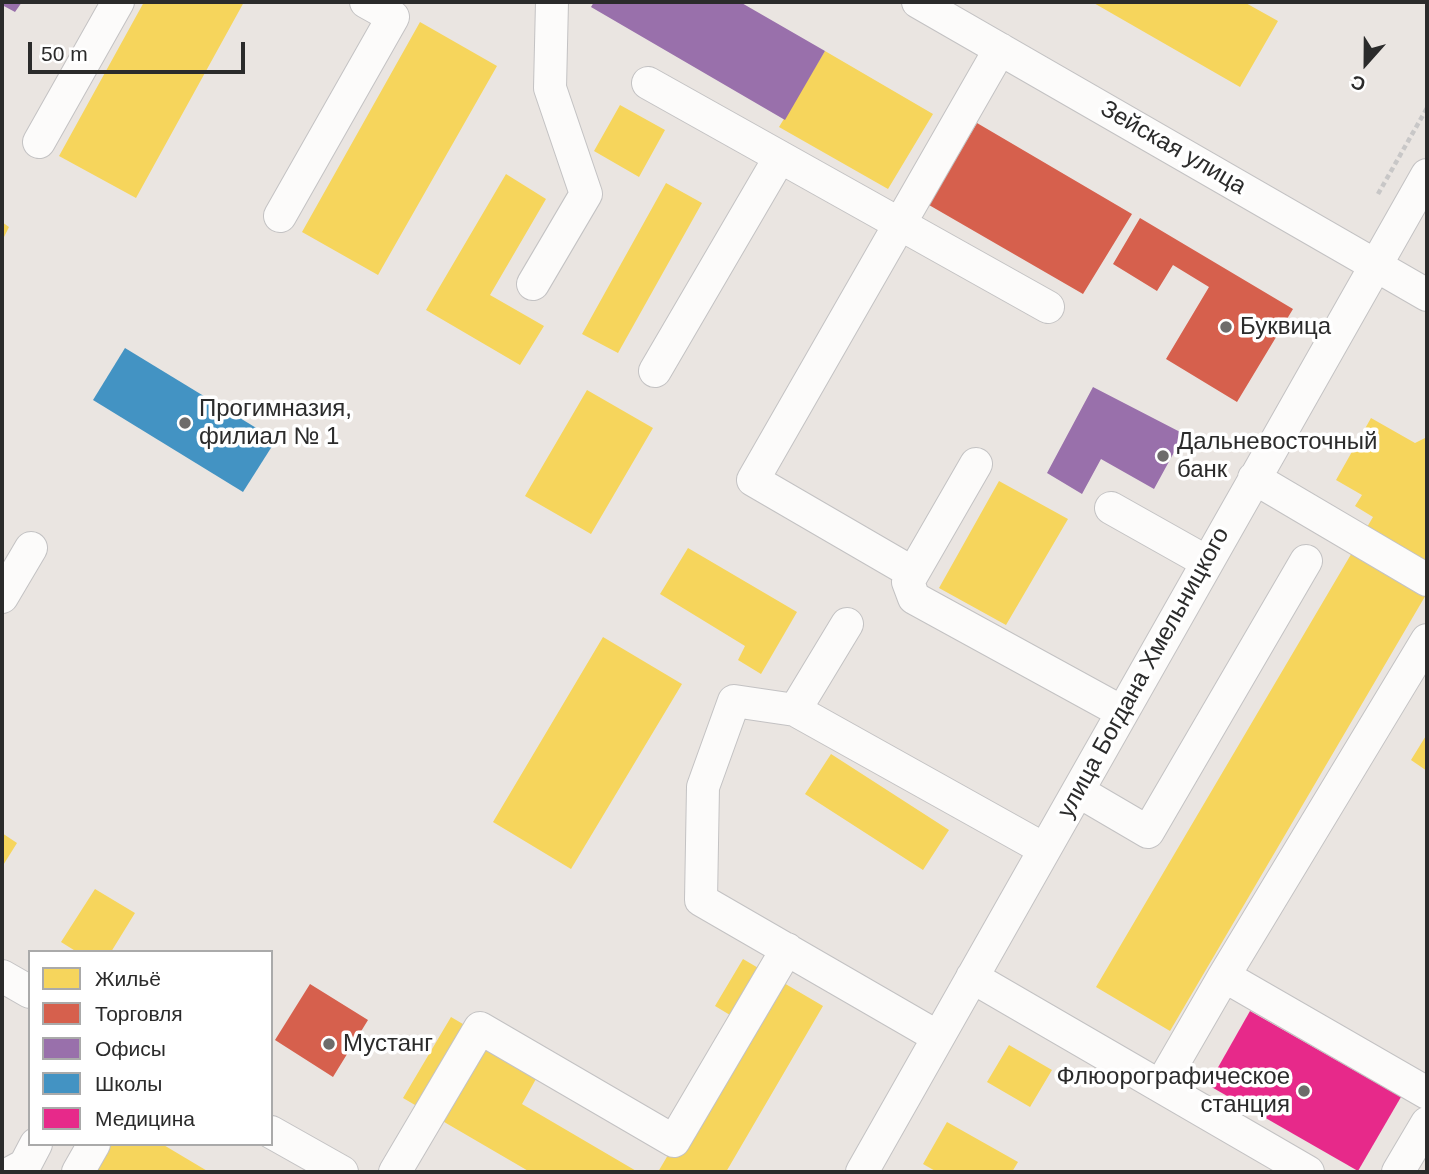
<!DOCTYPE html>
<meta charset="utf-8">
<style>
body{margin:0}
#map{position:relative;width:1429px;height:1174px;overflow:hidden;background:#eae5e1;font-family:Arial,sans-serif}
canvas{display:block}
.frame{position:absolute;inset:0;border:4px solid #2b2b2b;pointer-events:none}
.legend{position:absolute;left:28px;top:950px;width:245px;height:196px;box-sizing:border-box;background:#fff;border:2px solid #aaa;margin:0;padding:9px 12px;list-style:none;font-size:21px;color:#2b2b2b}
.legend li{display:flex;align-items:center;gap:14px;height:35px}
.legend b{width:35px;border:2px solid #aaa}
.north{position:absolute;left:1331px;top:28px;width:70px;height:70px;-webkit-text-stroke:5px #fff;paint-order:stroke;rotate:201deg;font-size:19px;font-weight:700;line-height:28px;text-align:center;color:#2b2b2b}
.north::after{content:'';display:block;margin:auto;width:24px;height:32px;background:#2b2b2b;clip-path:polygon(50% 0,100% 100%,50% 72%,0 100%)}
.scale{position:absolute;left:28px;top:42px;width:217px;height:32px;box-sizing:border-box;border:4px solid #2b2b2b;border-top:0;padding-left:9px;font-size:21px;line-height:24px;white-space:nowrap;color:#2b2b2b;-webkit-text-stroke:5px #fff;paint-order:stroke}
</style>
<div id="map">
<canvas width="1429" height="1174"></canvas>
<div class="frame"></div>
<ul class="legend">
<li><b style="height:19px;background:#f6d55c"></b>Жильё</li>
<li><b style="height:19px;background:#d6604d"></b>Торговля</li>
<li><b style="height:19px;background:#9970ab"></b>Офисы</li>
<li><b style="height:19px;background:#4393c3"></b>Школы</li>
<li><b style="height:19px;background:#e7298a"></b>Медицина</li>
</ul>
<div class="north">С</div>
<div class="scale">50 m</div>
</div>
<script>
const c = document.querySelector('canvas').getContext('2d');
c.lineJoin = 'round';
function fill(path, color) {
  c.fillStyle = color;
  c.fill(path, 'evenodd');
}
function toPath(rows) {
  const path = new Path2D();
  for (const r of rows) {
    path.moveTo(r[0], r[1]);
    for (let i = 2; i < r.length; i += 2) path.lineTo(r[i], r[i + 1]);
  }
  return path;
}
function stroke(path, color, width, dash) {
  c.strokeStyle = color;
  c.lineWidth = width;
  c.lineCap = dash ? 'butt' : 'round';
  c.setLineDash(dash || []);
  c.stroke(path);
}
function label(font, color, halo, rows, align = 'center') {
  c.font = font + ' Arial,sans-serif';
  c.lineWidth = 7;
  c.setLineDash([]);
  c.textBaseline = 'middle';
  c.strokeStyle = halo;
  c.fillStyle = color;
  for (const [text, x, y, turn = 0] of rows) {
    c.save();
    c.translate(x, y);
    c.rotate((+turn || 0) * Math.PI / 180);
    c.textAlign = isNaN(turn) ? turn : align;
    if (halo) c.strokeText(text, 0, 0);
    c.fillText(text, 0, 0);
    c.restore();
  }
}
fill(toPath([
 [144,2,244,2,136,198,59,156],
 [1092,2,1244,2,1278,21,1240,87],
 [420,22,497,66,378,275,302,232],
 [825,51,933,114,888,189,779,127],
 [620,105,665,130,639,177,594,151],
 [506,174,546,199,490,295,544,326,520,365,426,310],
 [666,183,702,203,618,353,582,334],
 [2,222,9,227,2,241],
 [587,390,653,428,591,534,525,496],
 [1371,418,1415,443,1427,437,1427,593,1170,1031,1096,987,1373,517,1355,506,1362,495,1336,480],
 [999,481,1068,519,1006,625,939,588],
 [688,548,797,612,761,674,738,660,745,646,660,594],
 [603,637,682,684,571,869,493,822],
 [1427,734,1427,771,1411,760],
 [831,754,949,830,923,870,805,794],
 [2,833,17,843,2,867],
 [95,889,135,913,111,952,77,952,61,942],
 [743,959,823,1006,726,1172,658,1172,745,1024,715,1006],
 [451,1017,541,1070,522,1104,638,1172,530,1172,403,1098],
 [1009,1045,1052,1070,1030,1107,987,1082],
 [947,1122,1018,1162,1012,1172,937,1172,923,1164],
 [106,1144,162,1144,209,1172,94,1172]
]), '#f6d55c');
fill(toPath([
 [977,123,1132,214,1083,294,929,205],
 [1140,218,1293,309,1237,402,1166,359,1209,287,1173,265,1157,291,1113,264],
 [310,984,368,1020,333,1077,275,1040]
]), '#d6604d');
fill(toPath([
 [2,2,22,2,15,12,2,5],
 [594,2,740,2,825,51,785,120,591,7],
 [1093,387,1184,434,1154,489,1101,459,1082,494,1047,473]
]), '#9970ab');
fill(toPath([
 [125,348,276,440,243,492,93,400]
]), '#4393c3');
fill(toPath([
 [1250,1011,1401,1097,1358,1171,1208,1085]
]), '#e7298a');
const minor = toPath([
 [918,2,1427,295],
 [648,83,1048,307],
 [39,142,118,2],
 [280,216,393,17,366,2],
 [533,284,586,194,550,88,552,2],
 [655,371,780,157],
 [976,464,908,582,914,598,1122,712],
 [1254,478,1427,580],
 [1111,508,1207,562],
 [913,573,753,480,1000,49],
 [2,597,31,548],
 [847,624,795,710,734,701,703,787,701,900,938,1037],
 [795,710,1044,849],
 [1078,791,1148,832,1306,561],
 [2,976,30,992],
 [1224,976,1427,640],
 [972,977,1308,1172],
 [1161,1085,1224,976,1427,1093],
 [271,1132,342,1172],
 [12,1172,25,1165,36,1144],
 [78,1172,94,1144],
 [395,1172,480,1028,674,1141,787,949],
 [862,1172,1427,175],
 [1398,1172,1427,1123]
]);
stroke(minor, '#c3c2c3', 34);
stroke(toPath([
 [1378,194,1427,108]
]), '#c8c7c7', 4.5, [5, 3.5]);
stroke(minor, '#fcfbfa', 32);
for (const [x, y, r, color] of [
 [1226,327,7,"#6e6c6b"],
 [185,423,7,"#6e6c6b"],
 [1163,456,7,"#6e6c6b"],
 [329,1044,7,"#6e6c6b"],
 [1304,1091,7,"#6e6c6b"]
]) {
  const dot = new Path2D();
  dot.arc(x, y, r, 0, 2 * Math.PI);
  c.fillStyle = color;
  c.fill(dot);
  stroke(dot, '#fff', 2.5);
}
label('24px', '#2b2b2b', '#fff', [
 ["Зейская улица",1173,148,30],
 ["улица Богдана Хмельницкого",1144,673,-61]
]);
label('24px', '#2b2b2b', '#fff', [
 ["Буквица",1240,327],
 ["Прогимназия,",199,409],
 ["филиал № 1",199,437],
 ["Дальневосточный",1177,442],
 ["банк",1177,470],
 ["Мустанг",343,1044],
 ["Флюорографическое",1290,1077,"right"],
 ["станция",1290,1105,"right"]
], 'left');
</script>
